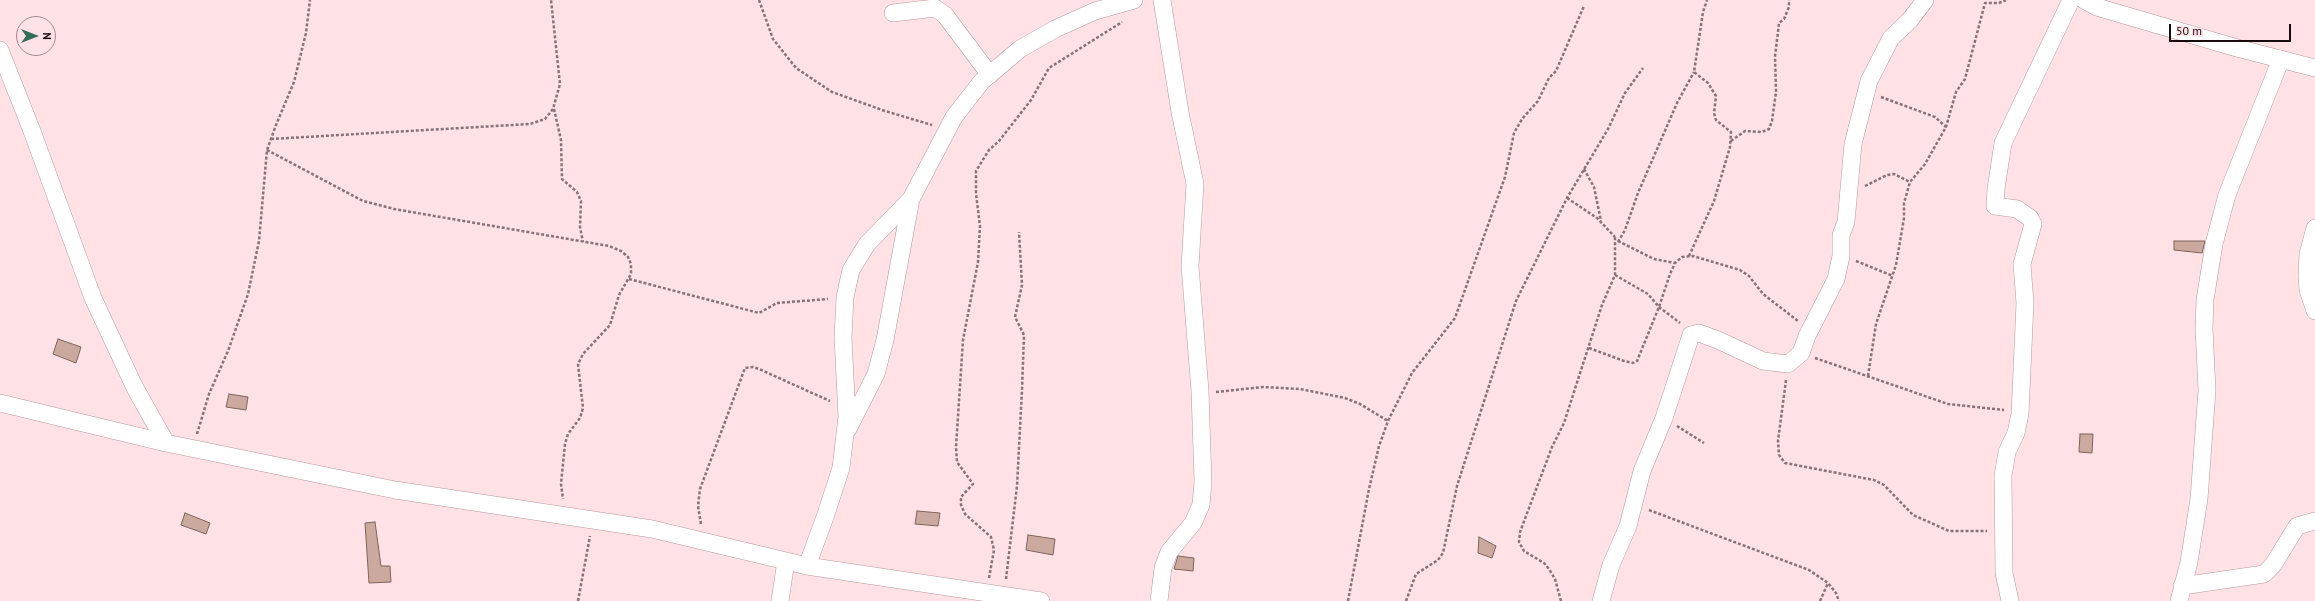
<!DOCTYPE html>
<style>
body{margin:0}
#map{position:relative;width:2315px;height:601px;overflow:hidden;background:#ffe1e6;font-family:"PT Sans",sans-serif}
canvas{display:block}
.north{position:absolute;left:16px;top:16px;width:40px;height:40px;box-sizing:border-box;background:#ffe1e6;border:1px solid #a28b90;border-radius:50%;rotate:90deg;font-size:11px;font-weight:700;line-height:16px;text-align:center;color:#170b0e}
.north::after{content:'';display:block;margin:auto;width:14px;height:18px;background:#346e57;clip-path:polygon(50% 0,100% 100%,50% 72%,0 100%)}
.scale{position:absolute;left:2169px;top:24px;width:122px;height:18px;box-sizing:border-box;border:2px solid #170b0e;border-top:0;padding-left:5px;font-size:12px;line-height:14px;white-space:nowrap;color:#170b0e;-webkit-text-stroke:3px #ffe1e6;paint-order:stroke}
</style>
<div id="map">
<canvas width="2315" height="601"></canvas>
<div class="north">N</div>
<div class="scale">50 m</div>
</div>
<script>
const c = document.querySelector('canvas').getContext('2d');
c.lineJoin = 'round';
function fill(path, color) {
  c.fillStyle = color;
  c.fill(path, 'evenodd');
}
function toPath(rows) {
  const path = new Path2D();
  for (const r of rows) {
    path.moveTo(r[0], r[1]);
    for (let i = 2; i < r.length; i += 2) path.lineTo(r[i], r[i + 1]);
  }
  return path;
}
function stroke(path, color, width, dash) {
  c.strokeStyle = color;
  c.lineWidth = width;
  c.lineCap = dash ? 'butt' : 'round';
  c.setLineDash(dash || []);
  c.stroke(path);
}
const building = toPath([
 [2174,241,2205,241,2202,253,2174,250,2174,241],
 [58,339,81,347,76,363,53,354,58,339],
 [229,394,248,397,246,410,226,407,229,394],
 [2080,434,2093,434,2092,453,2079,452,2080,434],
 [917,511,940,513,938,526,915,524,917,511],
 [185,513,210,523,206,534,181,525,185,513],
 [375,522,381,566,390,566,391,582,369,583,365,523,375,522],
 [1028,535,1055,539,1053,555,1026,550,1028,535],
 [1479,537,1496,546,1492,558,1478,553,1479,537],
 [1178,556,1194,558,1193,571,1174,569,1178,556]
]);
fill(building, '#cba99f');
stroke(building, '#816359', 1);
const street = toPath([
 [2084,0,2097,7,2237,48,2315,68],
 [893,13,935,8,945,15,990,75],
 [0,50,32,131,93,298,135,388,166,443],
 [2315,228,2308,254,2307,276,2308,290,2315,311],
 [0,403,166,443,395,490,652,529,807,566,1041,601],
 [848,429,876,374,885,340,911,199],
 [807,566,825,517,841,468,847,417,843,337,845,297,851,270,867,244,911,199,954,117,982,81,1020,49,1055,29,1095,11,1134,0],
 [2182,586,2264,574,2273,565,2297,526,2315,521],
 [780,601,786,561],
 [1159,601,1163,568,1169,552,1193,523,1201,505,1203,482,1200,391,1190,266,1195,184,1180,112,1162,0],
 [1601,601,1611,565,1628,526,1642,471,1664,418,1691,335,1699,333,1718,340,1763,361,1788,364,1801,353,1807,336,1836,279,1841,256,1841,235,1846,222,1853,144,1869,81,1891,38,1910,20,1925,0],
 [2010,601,2004,573,2003,476,2007,452,2016,433,2020,414,2025,303,2022,264,2033,224,2030,218,2017,209,1995,206,1996,189,2003,143,2071,0],
 [2179,601,2189,562,2199,499,2207,390,2204,329,2205,300,2214,244,2227,195,2281,59]
]);
stroke(street, '#ba979d', 18);
stroke(toPath([
 [759,0,773,39,796,68,832,92,885,111,932,125],
 [1881,97,1935,117,1946,127],
 [554,109,561,140,562,179,577,192,581,201,580,227,583,242],
 [271,139,530,124,545,119,553,109,560,84,551,0],
 [1731,141,1745,131,1762,132,1769,129,1772,121,1776,92,1775,56,1778,32,1779,23,1784,19,1789,7,1789,0],
 [267,150,363,201,394,209,609,246,621,251,628,257,631,264,631,274,619,295,610,325,583,354,578,364,583,408,580,418,568,434,565,444,561,484,563,499],
 [1584,169,1594,187,1601,221],
 [1865,186,1887,175,1894,174,1910,182],
 [1567,198,1597,218,1615,237],
 [1618,241,1654,259,1675,263],
 [1618,242,1625,230,1638,193,1677,103,1694,72],
 [1689,256,1714,201,1730,147,1731,132,1716,120,1714,113,1716,96,1708,83,1694,72,1703,12,1707,0],
 [1856,261,1893,276],
 [1615,275,1648,294,1659,307,1680,323],
 [629,279,759,313,777,303,828,299],
 [1589,348,1624,361,1633,363,1637,361,1659,307,1670,274,1675,263,1682,257,1693,256,1740,270,1749,276,1763,294,1798,321],
 [1815,358,1948,404,2004,410],
 [1868,376,1876,324,1896,265,1904,218,1904,203,1910,182,1925,164,1946,127,1956,92,1965,79,1985,3,1999,3,2006,0],
 [1786,380,1778,441,1779,455,1785,463,1874,480,1884,485,1913,515,1949,531,1987,531],
 [1216,392,1263,387,1300,389,1345,398,1360,404,1388,421],
 [1677,426,1704,443],
 [197,434,209,394,228,351,248,294,259,241,267,150,276,125,294,82,306,33,310,0],
 [1649,510,1809,570,1828,583,1836,593,1839,601],
 [701,524,698,506,700,489,745,368,753,367,759,369,830,401],
 [989,578,994,550,991,537,965,514,961,505,961,497,973,484,957,462,956,447,963,340,978,262,980,226,976,194,976,171,989,150,999,141,1031,100,1049,68,1122,22],
 [1006,579,1017,486,1022,390,1024,335,1015,317,1022,285,1019,232],
 [578,601,590,536],
 [1348,601,1369,489,1379,446,1388,421,1412,373,1455,318,1505,177,1514,133,1522,119,1538,101,1549,78,1556,71,1584,6],
 [1406,601,1416,574,1438,560,1443,553,1457,486,1516,301,1567,198,1608,129,1625,93,1643,68],
 [1561,601,1555,579,1549,569,1544,563,1524,551,1519,542,1520,532,1552,447,1564,423,1602,305,1615,275,1615,237],
 [1820,601,1828,583]
]), '#877377', 2.5, [3, 2]);
stroke(street, '#fff', 17);
</script>
